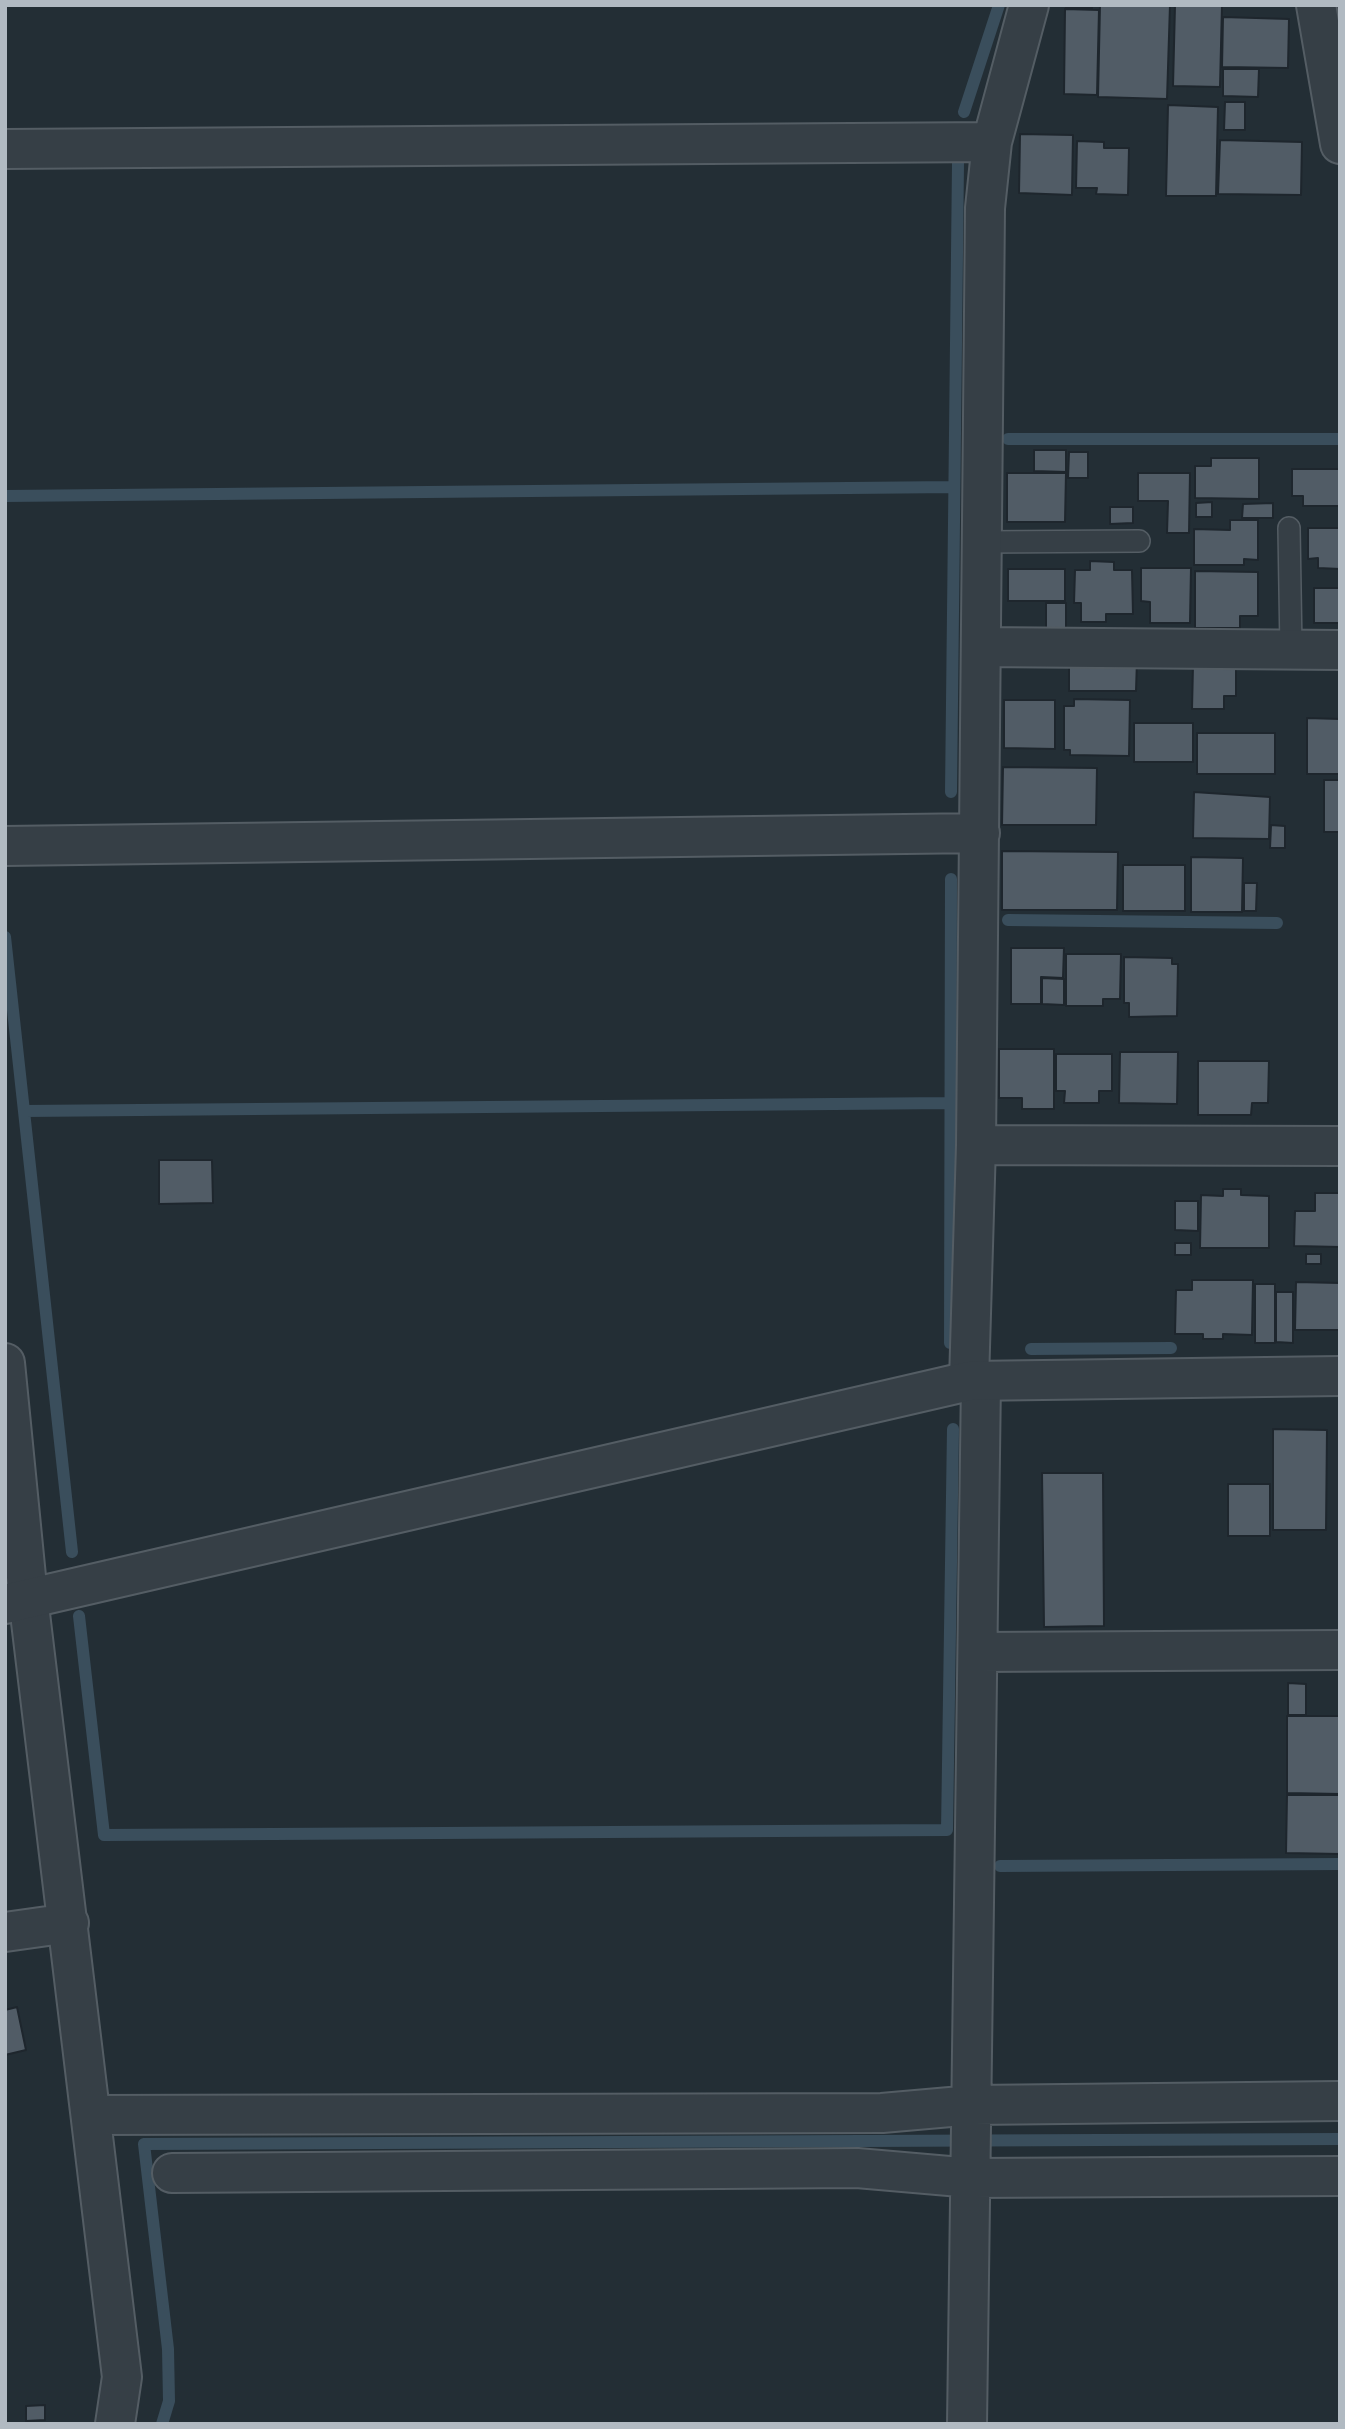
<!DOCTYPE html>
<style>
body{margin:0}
#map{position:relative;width:1345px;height:2429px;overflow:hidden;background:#232e35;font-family:"Source Sans 3",sans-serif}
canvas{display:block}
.frame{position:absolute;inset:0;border:7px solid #b1bac2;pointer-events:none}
</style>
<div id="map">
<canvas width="1345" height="2429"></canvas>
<div class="frame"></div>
</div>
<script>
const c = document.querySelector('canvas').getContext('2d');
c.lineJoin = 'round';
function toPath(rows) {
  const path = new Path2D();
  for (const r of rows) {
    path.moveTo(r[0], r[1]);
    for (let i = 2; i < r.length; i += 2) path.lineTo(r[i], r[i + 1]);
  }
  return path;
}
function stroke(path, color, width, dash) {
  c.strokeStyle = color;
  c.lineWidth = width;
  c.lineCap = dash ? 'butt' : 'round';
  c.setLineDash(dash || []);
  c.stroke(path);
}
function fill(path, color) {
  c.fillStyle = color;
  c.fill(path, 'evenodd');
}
stroke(toPath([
 [964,112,999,5],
 [1008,439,1340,439],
 [5,496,954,487],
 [951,792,958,163],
 [1008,920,1277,923],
 [5,937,72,1552],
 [24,1111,950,1103],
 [950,1343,951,879],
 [1031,1349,1171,1348],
 [79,1616,104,1835,947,1830,953,1429],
 [1000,1866,1340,1864],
 [162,2424,169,2401,168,2349,144,2144,1340,2139]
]), '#3a4e5c', 12);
const building = toPath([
 [1066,5,1092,5,1092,8,1066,8,1066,5],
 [1100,5,1170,5,1167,99,1098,97,1100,5],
 [1175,5,1222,5,1220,87,1173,86,1175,5],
 [1065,9,1099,10,1097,95,1064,94,1065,9],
 [1223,17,1289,19,1288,68,1222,67,1223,17],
 [1223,69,1259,69,1258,97,1223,96,1223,69],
 [1225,102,1245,102,1245,130,1224,130,1225,102],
 [1168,105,1218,107,1216,196,1166,196,1168,105],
 [1020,134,1073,135,1072,195,1019,193,1020,134],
 [1220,140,1302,142,1301,195,1218,194,1220,140],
 [1077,141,1104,142,1104,148,1129,148,1128,195,1096,194,1097,188,1076,188,1077,141],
 [1034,450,1066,450,1066,472,1034,471,1034,450],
 [1069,452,1088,452,1088,478,1068,478,1069,452],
 [1211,458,1259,458,1259,499,1195,498,1195,466,1211,466,1211,458],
 [1339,463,1340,463,1340,506,1303,506,1303,496,1292,496,1292,469,1339,469,1339,463],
 [1007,473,1066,473,1065,522,1007,522,1007,473],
 [1138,473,1190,473,1189,533,1167,533,1168,501,1138,501,1138,473],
 [1212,502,1212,517,1196,517,1196,503,1212,502],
 [1273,503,1273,518,1242,518,1243,504,1273,503],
 [1110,507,1133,507,1133,523,1110,524,1110,507],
 [1230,520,1258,520,1258,560,1244,559,1244,565,1194,565,1194,529,1230,530,1230,520],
 [1308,528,1340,528,1340,569,1318,568,1318,558,1308,559,1308,528],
 [1090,561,1114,562,1114,570,1132,570,1133,614,1106,614,1106,622,1081,622,1081,603,1074,603,1075,570,1090,570,1090,561],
 [1141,568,1191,568,1190,623,1150,623,1150,602,1141,601,1141,568],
 [1008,569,1065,569,1065,601,1008,601,1008,569],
 [1195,571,1258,572,1258,616,1240,616,1240,628,1195,628,1195,571],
 [1314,588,1340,588,1340,623,1314,623,1314,588],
 [1046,603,1066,603,1066,629,1046,628,1046,603],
 [1069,660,1137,660,1136,691,1069,691,1069,660],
 [1193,665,1236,665,1236,696,1224,696,1224,709,1192,709,1193,665],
 [1074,699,1130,700,1129,756,1070,755,1070,750,1064,750,1064,706,1074,706,1074,699],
 [1004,700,1055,700,1055,749,1004,748,1004,700],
 [1307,718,1340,719,1340,774,1307,774,1307,718],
 [1134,723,1193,723,1193,762,1134,762,1134,723],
 [1197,733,1275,733,1275,774,1197,774,1197,733],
 [1003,767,1097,768,1096,825,1002,825,1003,767],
 [1324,780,1340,780,1340,832,1324,832,1324,780],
 [1194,792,1270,797,1269,839,1193,838,1194,792],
 [1271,825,1285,826,1285,848,1270,848,1271,825],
 [1002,851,1118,852,1117,910,1002,910,1002,851],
 [1191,857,1243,858,1242,912,1191,912,1191,857],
 [1123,865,1185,865,1185,911,1123,911,1123,865],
 [1244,883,1257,883,1256,911,1244,911,1244,883],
 [1011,948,1064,948,1063,978,1041,977,1041,1004,1011,1004,1011,948],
 [1066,954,1121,954,1120,999,1103,999,1103,1006,1066,1006,1066,954],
 [1124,957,1172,958,1172,964,1178,964,1177,1016,1129,1017,1129,1003,1124,1003,1124,957],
 [1042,978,1064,979,1064,1005,1042,1004,1042,978],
 [999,1049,1054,1049,1054,1109,1022,1109,1022,1098,999,1098,999,1049],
 [1120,1052,1178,1052,1177,1104,1119,1103,1120,1052],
 [1056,1054,1112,1054,1112,1091,1099,1091,1099,1103,1064,1103,1065,1091,1056,1091,1056,1054],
 [1198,1061,1269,1061,1268,1103,1252,1103,1251,1115,1198,1115,1198,1061],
 [159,1160,212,1160,213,1203,159,1204,159,1160],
 [1223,1189,1241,1189,1241,1195,1269,1196,1269,1248,1200,1248,1201,1195,1223,1196,1223,1189],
 [1315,1193,1340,1193,1340,1247,1294,1246,1295,1211,1315,1211,1315,1193],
 [1175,1201,1198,1201,1198,1231,1175,1230,1175,1201],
 [1175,1243,1191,1243,1191,1255,1175,1255,1175,1243],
 [1306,1254,1321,1254,1321,1264,1306,1264,1306,1254],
 [1192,1280,1253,1280,1252,1335,1223,1334,1223,1339,1203,1339,1203,1334,1175,1334,1176,1290,1192,1290,1192,1280],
 [1296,1282,1340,1283,1340,1330,1295,1330,1296,1282],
 [1255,1284,1275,1284,1275,1343,1255,1343,1255,1284],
 [1276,1292,1293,1292,1293,1343,1276,1342,1276,1292],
 [1273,1429,1327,1430,1326,1530,1273,1530,1273,1429],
 [1042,1473,1103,1473,1104,1626,1044,1627,1042,1473],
 [1228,1484,1270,1484,1270,1536,1228,1536,1228,1484],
 [1288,1683,1306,1684,1306,1715,1288,1715,1288,1683],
 [1287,1716,1340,1716,1340,1794,1287,1793,1287,1716],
 [1287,1795,1340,1795,1340,1854,1286,1853,1287,1795],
 [17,2007,26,2050,5,2055,5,2010,17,2007],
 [45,2405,45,2420,26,2421,26,2406,45,2405]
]);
fill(building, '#515c66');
stroke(building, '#1e262d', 2);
const service = toPath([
 [1289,528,1291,650],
 [982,542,1139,541]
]);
const minor = toPath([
 [1316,5,1340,144],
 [5,149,992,142],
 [981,647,1340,650],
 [5,846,980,833],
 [976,1145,1340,1146],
 [5,1363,28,1597,122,2377,115,2424],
 [969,1381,976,1145,985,208,992,142,1029,5],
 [978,1652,1340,1650],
 [5,1932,69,1923],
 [92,2115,882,2113,973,2105,1340,2101],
 [172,2173,857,2168,972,2178,1340,2176],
 [967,2424,981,1380]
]);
const tertiary = toPath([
 [5,1604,969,1381,1340,1376]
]);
stroke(service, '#545d64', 24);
stroke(minor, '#545d64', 42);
stroke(tertiary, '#545d64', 42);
stroke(service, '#363f46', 21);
stroke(minor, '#363f46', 38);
stroke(tertiary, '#363f46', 38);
</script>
